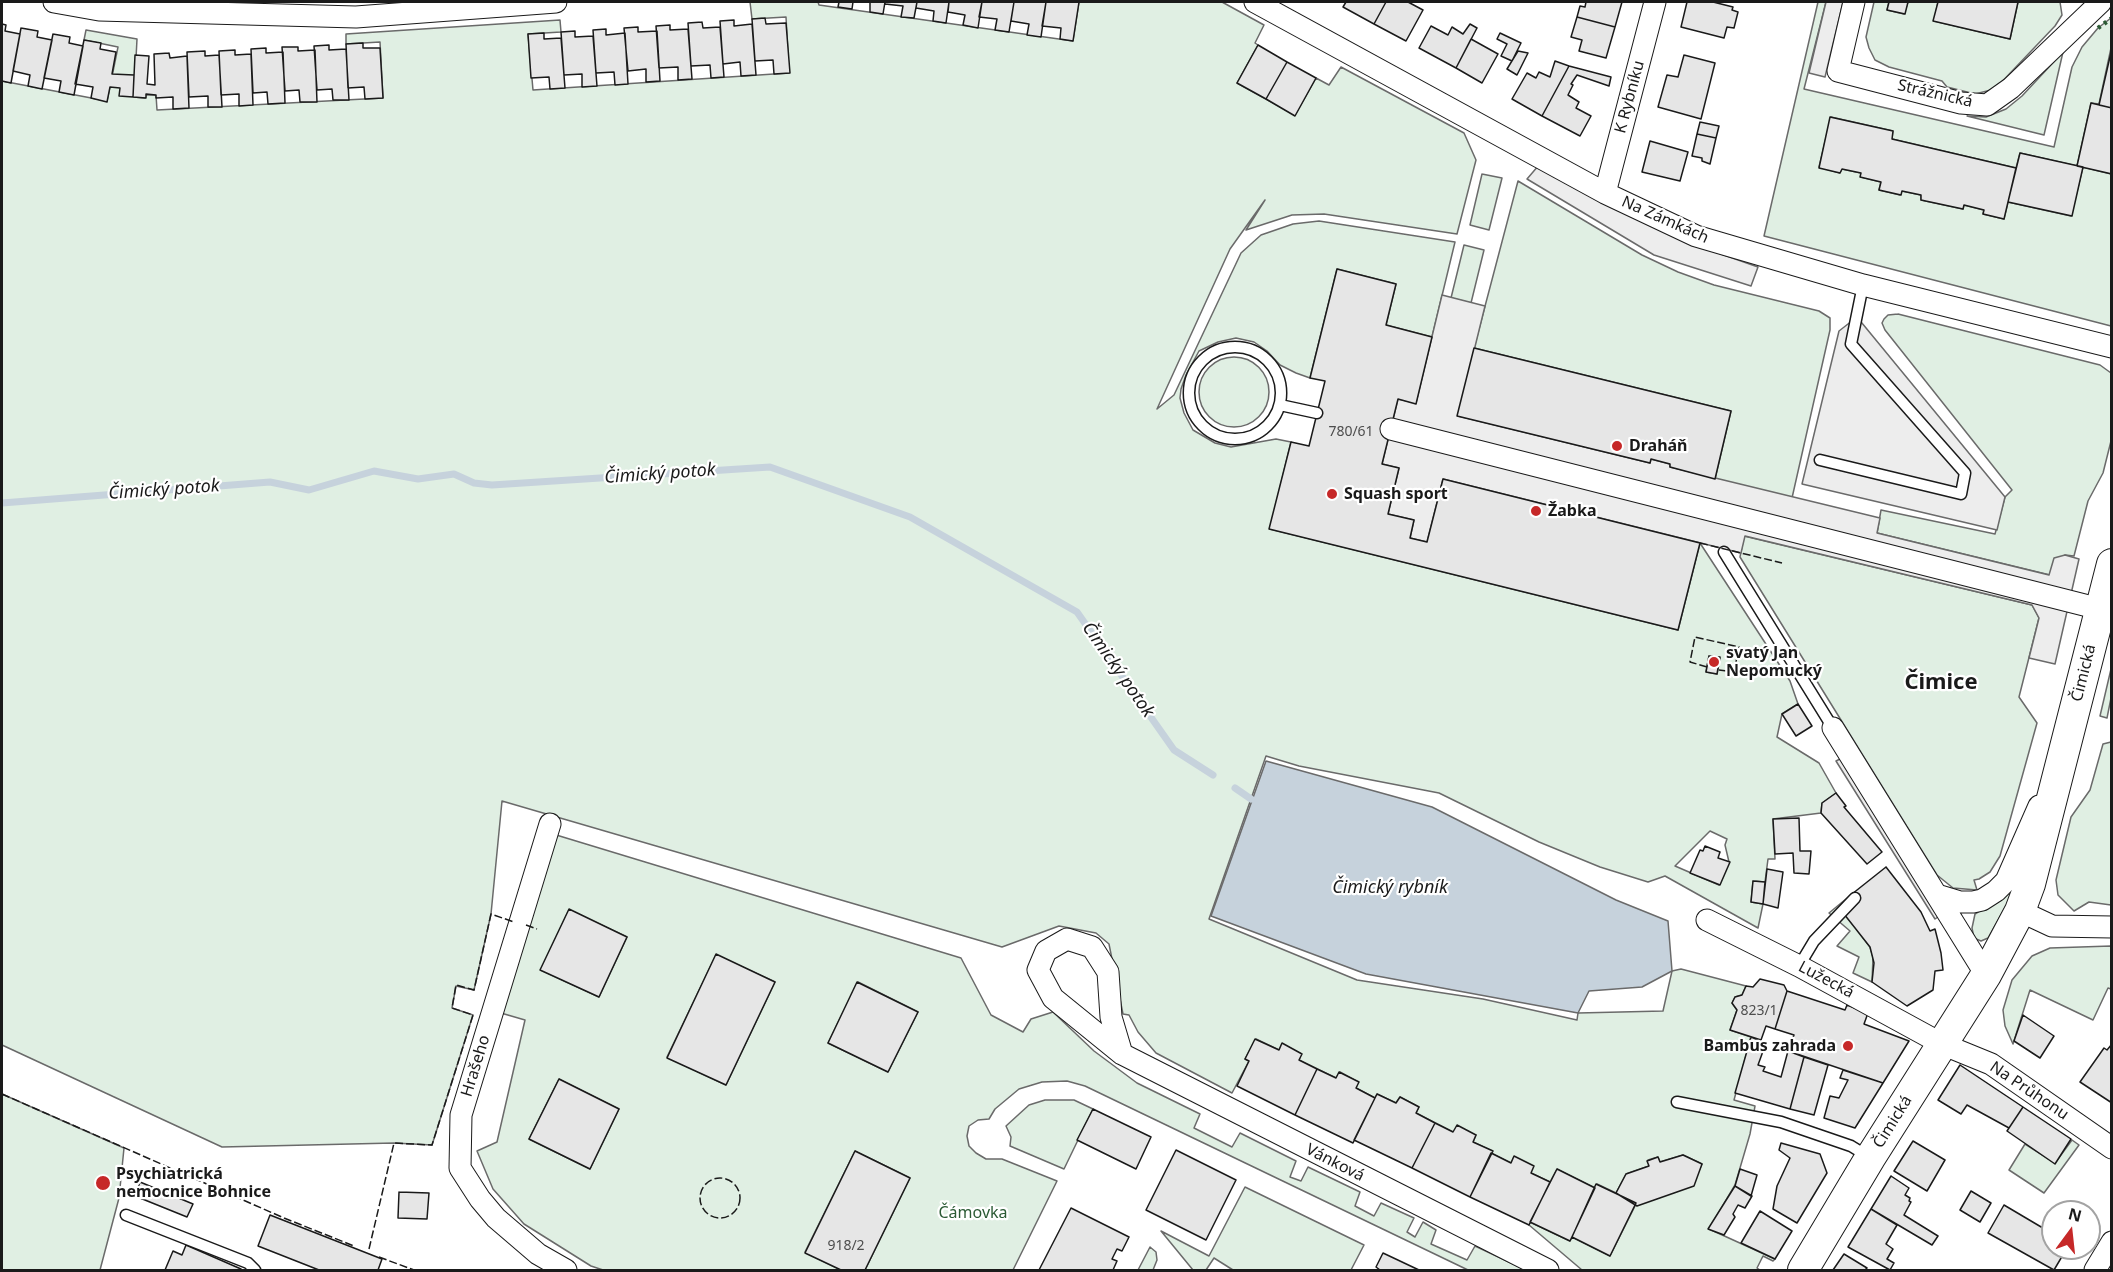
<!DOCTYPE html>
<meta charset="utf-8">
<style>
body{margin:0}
#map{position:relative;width:2113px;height:1272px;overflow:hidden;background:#fff;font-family:"Noto Sans",sans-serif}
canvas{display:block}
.frame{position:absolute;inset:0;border:3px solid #1a1a1a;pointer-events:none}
.north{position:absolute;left:2041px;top:1200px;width:60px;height:60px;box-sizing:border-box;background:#fff;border:2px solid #a3a3a3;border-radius:50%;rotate:15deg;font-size:16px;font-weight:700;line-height:24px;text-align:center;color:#1a1a1a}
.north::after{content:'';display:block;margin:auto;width:21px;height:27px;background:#c62828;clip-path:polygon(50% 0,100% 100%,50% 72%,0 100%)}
</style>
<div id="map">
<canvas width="2113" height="1272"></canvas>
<div class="frame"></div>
<div class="north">N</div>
</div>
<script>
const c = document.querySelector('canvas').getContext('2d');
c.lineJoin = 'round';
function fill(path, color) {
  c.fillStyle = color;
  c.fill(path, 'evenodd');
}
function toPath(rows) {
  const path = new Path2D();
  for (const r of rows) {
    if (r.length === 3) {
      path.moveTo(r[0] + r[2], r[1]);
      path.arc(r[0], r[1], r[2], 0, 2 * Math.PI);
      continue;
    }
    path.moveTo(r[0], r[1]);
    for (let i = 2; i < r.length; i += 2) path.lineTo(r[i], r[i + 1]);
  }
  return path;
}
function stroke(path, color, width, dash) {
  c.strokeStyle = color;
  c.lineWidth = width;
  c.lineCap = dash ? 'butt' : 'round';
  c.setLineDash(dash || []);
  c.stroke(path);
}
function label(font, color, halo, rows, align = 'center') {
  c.font = font + ' "Noto Sans",sans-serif';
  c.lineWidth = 4.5;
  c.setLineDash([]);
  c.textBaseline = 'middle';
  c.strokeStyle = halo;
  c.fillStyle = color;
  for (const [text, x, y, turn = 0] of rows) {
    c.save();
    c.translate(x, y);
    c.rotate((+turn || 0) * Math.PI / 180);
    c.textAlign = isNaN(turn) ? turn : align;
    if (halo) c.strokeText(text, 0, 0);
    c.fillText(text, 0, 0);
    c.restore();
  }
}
const green = toPath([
 [750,2,818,2,819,5,1073,41,1079,2,1222,2,1264,25,1255,43,1258,45,1237,83,1295,115,1316,78,1329,85,1341,67,1464,133,1476,160,1457,234,1324,214,1292,215,1246,230,1265,200,1230,249,1157,409,1174,395,1241,253,1261,235,1293,224,1319,221,1455,242,1432,337,1386,325,1396,284,1337,269,1310,378,1296,373,1280,365,1267,351,1254,342,1236,338,1218,342,1199,351,1186,375,1181,389,1180,398,1184,413,1193,430,1215,443,1231,447,1276,439,1291,442,1270,529,1678,630,1700,543,1790,681,1798,704,1782,714,1777,737,1819,763,1836,793,1822,803,1821,813,1773,819,1775,859,1768,859,1765,882,1753,881,1751,902,1763,904,1758,928,1665,876,1648,882,1600,867,1539,842,1439,793,1299,766,1266,756,1209,919,1357,980,1483,999,1577,1020,1578,1013,1663,1011,1672,971,1681,969,1746,986,1742,995,1735,997,1732,1003,1737,1010,1730,1030,1751,1037,1734,1100,1755,1106,1750,1134,1735,1185,1709,1229,1775,1259,1773,1261,1763,1256,1757,1268,1760,1270,1582,1270,1529,1225,1530,1222,1570,1241,1572,1237,1610,1256,1636,1204,1693,1184,1702,1164,1683,1155,1660,1162,1658,1157,1648,1160,1649,1166,1626,1174,1616,1193,1597,1184,1595,1188,1557,1169,1550,1182,1531,1173,1514,1157,1511,1163,1491,1153,1492,1151,1473,1142,1476,1135,1453,1132,1416,1113,1419,1107,1400,1097,1396,1103,1377,1094,1375,1098,1356,1088,1358,1082,1340,1072,1336,1078,1299,1060,1301,1054,1282,1044,1279,1050,1256,1039,1245,1059,1249,1061,1232,1093,1156,1053,1138,1032,1129,1015,1123,1014,1109,944,1096,933,1059,926,1002,947,502,801,491,914,474,990,456,986,452,1008,473,1015,432,1145,394,1143,222,1147,2,1045,2,81,107,101,118,47,84,40,86,30,137,39,134,97,145,98,146,95,156,95,157,110,383,98,380,42,346,44,346,34,560,20,561,32,528,34,533,90,789,73,786,17,752,19,750,2],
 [1709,656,1720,658,1717,674,1706,672,1709,656],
 [1710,831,1727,839,1725,845,1729,862,1719,885,1675,866,1710,831],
 [1818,2,1826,2,1804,89,2054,147,2072,67,2082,47,2098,28,2111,18,2111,48,2099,104,2091,103,2077,166,2020,153,2016,168,1892,139,1893,131,1831,117,1819,167,1840,173,1842,169,1861,173,1861,177,1881,182,1879,190,1900,195,1902,191,1921,195,1921,200,1963,209,1964,205,1984,210,1983,214,2004,219,2008,202,2071,216,2083,167,2111,174,2111,326,1764,236,1818,2],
 [1874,2,1889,2,1887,10,1904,14,1908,2,1938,2,1934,21,2010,39,2018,2,2060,2,2062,15,2055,26,1995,89,1975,94,1947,87,1942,81,1889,67,1875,60,1869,48,1866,37,1874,2],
 [2063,52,2044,135,1967,116,1986,117,2006,109,2022,96,2063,52],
 [1482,174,1502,178,1489,230,1470,225,1482,174],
 [1518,181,1642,255,1678,272,1714,285,1819,311,1830,318,1830,330,1792,498,1715,479,1731,411,1474,348,1518,181],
 [1464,245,1484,250,1471,303,1451,298,1464,245],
 [1898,314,2100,365,2111,373,2111,441,2103,473,2088,501,2074,556,2065,555,2050,575,1877,533,1881,510,1995,534,2005,497,2012,490,1885,330,1882,323,1884,319,1888,315,1898,314],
 [1234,392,35],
 [1744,536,2032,605,2039,618,2019,697,2037,723,2000,856,1990,872,1979,879,1974,880,1977,890,1953,888,1937,875,1740,557,1744,536],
 [2111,669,2111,698,2107,718,2100,716,2111,669],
 [2111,742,2111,905,2089,902,2074,911,2058,895,2056,880,2071,817,2090,790,2103,744,2111,742],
 [553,834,961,958,991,1015,1023,1032,1031,1019,1053,1012,1094,1051,1137,1083,1200,1114,1194,1128,1232,1147,1240,1133,1296,1161,1290,1177,1301,1181,1308,1167,1360,1192,1355,1206,1374,1216,1381,1203,1414,1218,1407,1232,1415,1237,1423,1222,1436,1230,1431,1244,1467,1260,1475,1246,1526,1270,1468,1270,1085,1086,1067,1081,1042,1082,1019,1089,995,1109,989,1119,978,1120,969,1126,967,1136,969,1146,976,1153,986,1159,1002,1159,1057,1181,1013,1270,865,1270,910,1178,855,1151,805,1252,841,1270,603,1270,591,1266,524,1224,493,1189,477,1151,497,1142,525,1020,494,1011,553,834],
 [569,910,627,937,599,997,541,970,569,910],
 [716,955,775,982,726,1085,667,1057,716,955],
 [858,982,918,1012,888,1072,828,1043,858,982],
 [559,1079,619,1109,590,1169,529,1139,559,1079],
 [2016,888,1988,938,1981,941,1974,938,1972,928,1975,914,2016,888],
 [1852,894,1861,935,1870,947,1873,957,1872,982,1853,973,1859,957,1837,946,1850,931,1829,913,1852,894],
 [2111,946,2111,989,2108,988,2093,1020,2030,990,2013,1044,2005,1026,2003,1010,2012,980,2032,956,2050,948,2111,946],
 [2,1094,124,1148,119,1198,100,1270,2,1270,2,1094],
 [1045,1100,1074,1100,1093,1109,1064,1169,1010,1146,1011,1137,1006,1126,1029,1105,1045,1100],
 [2072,1140,2079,1145,2044,1193,2009,1170,2025,1144,2055,1163,2072,1140],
 [1245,1187,1364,1245,1351,1270,1233,1270,1214,1258,1206,1270,1193,1270,1161,1231,1209,1256,1245,1187],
 [1150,1247,1156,1252,1157,1260,1153,1270,1138,1270,1150,1247]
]);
fill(green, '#e0efe3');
stroke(green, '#6a6a6a', 1.5);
const parking = toPath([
 [1826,2,1843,2,1825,77,1809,73,1826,2],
 [1539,165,1684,241,1758,267,1751,286,1654,255,1527,179,1539,165],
 [1442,295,1485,306,1458,416,1650,463,1651,459,1670,464,1670,467,1880,518,1877,533,2049,575,2054,558,2065,555,2079,559,2055,664,2029,658,2039,618,2032,605,1745,536,1741,553,1443,479,1427,542,1410,538,1414,520,1388,514,1399,468,1382,464,1398,399,1416,403,1442,295],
 [1857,317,2005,497,1997,530,1802,484,1839,331,1857,317],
 [1846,756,1944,913,1935,919,1836,761,1846,756]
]);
fill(parking, '#ededed');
stroke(parking, '#6a6a6a', 1.5);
const water = toPath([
 [1266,761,1432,807,1616,900,1668,921,1672,971,1642,987,1589,991,1578,1013,1366,974,1211,916,1266,761]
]);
fill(water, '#c6d2dc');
stroke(water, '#6a6a6a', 1.5);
stroke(toPath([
 [2,503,270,482,309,490,374,471,418,479,454,474,474,483,492,485,770,467,910,517,1077,612,1174,750,1213,775],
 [1235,788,1251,799]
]), '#c6d2dc', 7);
const building = toPath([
 [839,2,853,2,852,9,838,7,839,2],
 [870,2,885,2,883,14,870,12,870,2],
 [885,2,917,2,914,18,901,17,903,6,885,4,885,2],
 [917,2,949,2,946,23,933,21,934,11,916,8,917,2],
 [949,2,982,2,978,28,963,25,965,15,948,12,949,2],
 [982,2,1014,2,1009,32,995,30,997,19,979,17,982,2],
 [1014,2,1046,2,1041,37,1027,35,1029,24,1011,21,1014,2],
 [1046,2,1079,2,1073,41,1060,39,1061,28,1042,26,1046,2],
 [1346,2,1386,2,1374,24,1343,7,1346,2],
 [1386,2,1408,2,1423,10,1406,41,1374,24,1386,2],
 [1586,2,1622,2,1615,27,1577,17,1580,6,1585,7,1586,2],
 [1687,2,1713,2,1733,7,1732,10,1738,12,1734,28,1727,27,1724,38,1681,27,1687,2],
 [1889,2,1908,2,1905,14,1887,10,1889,2],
 [1938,2,2018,2,2010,39,1933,21,1938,2],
 [1577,17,1615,27,1606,58,1579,51,1582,40,1571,37,1577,17],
 [765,18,766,24,786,23,790,73,774,74,773,60,755,61,752,19,765,18],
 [734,20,734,26,752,24,756,75,741,76,740,62,723,64,720,21,734,20],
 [702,22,703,28,720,27,724,77,711,78,710,65,691,66,688,23,702,22],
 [2,24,6,25,5,31,20,34,11,83,2,81,2,24],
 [1470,24,1477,28,1456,68,1419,48,1431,26,1448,35,1452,27,1463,34,1470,24],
 [670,25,670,30,688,29,692,79,678,80,678,67,659,68,656,26,670,25],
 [638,27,638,32,657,31,660,81,646,82,646,69,628,71,624,28,638,27],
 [21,28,38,31,37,37,52,40,42,89,28,86,30,75,13,71,21,28],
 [606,29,606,35,625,33,628,84,615,85,614,72,596,73,593,30,606,29],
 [575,31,575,37,593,36,597,86,582,87,582,74,564,75,561,32,575,31],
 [544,33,544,39,561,38,565,88,550,89,549,77,531,78,528,34,544,33],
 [1500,33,1521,43,1512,61,1501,56,1507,44,1497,39,1500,33],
 [53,34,70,37,69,43,83,46,74,95,59,92,61,81,44,78,53,34],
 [1471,39,1498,54,1482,83,1456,68,1471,39],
 [84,40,101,43,100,49,116,52,112,74,134,75,133,97,119,96,120,88,110,87,107,102,91,98,93,87,75,84,84,40],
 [363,43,363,48,380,48,383,98,365,99,364,87,348,88,346,44,363,43],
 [329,45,329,50,346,49,349,100,333,100,332,89,317,90,314,46,329,45],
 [1258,45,1287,62,1266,99,1237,83,1258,45],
 [282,47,298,47,298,51,315,50,317,102,300,102,299,90,285,91,282,47],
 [266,48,266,53,283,52,285,103,268,104,267,92,253,93,251,49,266,48],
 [2112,48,2112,108,2099,105,2112,48],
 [235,50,235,55,251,54,253,105,239,106,239,94,221,95,219,51,235,50],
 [205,51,205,56,219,55,222,107,208,107,208,96,189,97,187,52,205,51],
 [1518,51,1528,53,1517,75,1507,69,1518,51],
 [169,53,170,58,187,56,189,108,173,109,173,97,156,98,156,95,146,94,146,98,133,97,135,55,149,56,147,84,155,85,154,54,169,53],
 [1684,55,1715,63,1701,119,1658,107,1667,75,1678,77,1684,55],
 [1555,61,1569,66,1542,116,1512,99,1527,73,1536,78,1539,72,1550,77,1555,61],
 [1287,62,1316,78,1295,116,1266,99,1287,62],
 [1569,66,1611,77,1609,86,1577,75,1571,84,1573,85,1568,95,1579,102,1576,108,1591,116,1580,136,1542,116,1569,66],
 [2091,103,2112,108,2112,174,2077,166,2091,103],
 [1830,117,1893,131,1892,139,2016,168,2004,219,1983,214,1984,210,1964,205,1963,209,1921,200,1921,195,1902,191,1901,195,1879,190,1881,182,1860,177,1861,173,1842,169,1840,173,1819,168,1830,117],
 [1700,122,1719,126,1716,138,1697,134,1700,122],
 [1697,134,1716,138,1710,164,1702,161,1702,158,1692,156,1697,134],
 [1650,141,1688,152,1680,181,1642,172,1650,141],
 [2020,153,2083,167,2072,216,2008,202,2020,153],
 [1337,269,1396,284,1386,325,1432,337,1416,404,1398,399,1382,464,1399,468,1388,514,1414,520,1410,538,1427,542,1443,479,1700,543,1678,630,1269,529,1291,442,1309,446,1325,381,1310,378,1337,269],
 [1474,348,1731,411,1715,479,1670,467,1670,464,1651,459,1650,463,1457,416,1474,348],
 [1709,656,1720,657,1717,674,1706,672,1709,656],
 [1798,704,1812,726,1796,736,1782,714,1798,704],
 [1836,793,1846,806,1844,807,1882,852,1867,864,1821,813,1822,803,1836,793],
 [1799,818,1800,851,1811,851,1809,874,1794,873,1793,853,1775,854,1773,819,1799,818],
 [1705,846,1720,852,1718,858,1730,862,1720,885,1690,873,1700,850,1703,851,1705,846],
 [1886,867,1921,912,1930,931,1935,929,1941,953,1943,970,1935,971,1933,990,1907,1006,1872,982,1874,963,1870,947,1844,914,1858,902,1852,894,1886,867],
 [1767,869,1783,872,1778,908,1763,904,1767,869],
 [1753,881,1765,882,1763,904,1751,902,1753,881],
 [569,909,627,937,599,997,540,970,569,909],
 [716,954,775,982,726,1085,667,1058,716,954],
 [1760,979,1784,985,1787,991,1775,1029,1766,1026,1761,1040,1730,1030,1737,1010,1732,1003,1735,997,1742,995,1746,986,1753,987,1760,979],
 [857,982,918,1012,888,1072,828,1043,857,982],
 [1787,991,1845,1010,1847,1005,1868,1013,1864,1024,1909,1041,1883,1083,1788,1051,1794,1035,1775,1029,1787,991],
 [2023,1015,2054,1036,2040,1058,2014,1041,2023,1015],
 [1751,1037,1766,1043,1758,1065,1765,1067,1763,1071,1781,1077,1788,1051,1804,1057,1790,1109,1735,1093,1751,1037],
 [1255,1039,1279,1050,1282,1043,1302,1054,1299,1060,1317,1069,1295,1115,1237,1086,1249,1061,1245,1059,1255,1039],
 [2112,1044,2112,1103,2080,1082,2104,1048,2107,1050,2112,1044],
 [1804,1057,1828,1065,1814,1115,1790,1109,1804,1057],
 [1960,1065,2023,1107,2009,1128,1967,1105,1961,1114,1938,1100,1960,1065],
 [1317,1069,1336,1078,1339,1072,1359,1082,1356,1088,1375,1098,1353,1143,1295,1115,1317,1069],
 [1843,1070,1883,1083,1855,1128,1824,1118,1830,1096,1839,1098,1848,1080,1840,1078,1843,1070],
 [559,1079,619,1109,590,1169,529,1139,559,1079],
 [1377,1094,1396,1103,1400,1097,1419,1107,1416,1113,1435,1123,1412,1168,1354,1140,1377,1094],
 [2023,1107,2071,1139,2055,1164,2007,1131,2023,1107],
 [1093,1109,1151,1137,1136,1169,1077,1140,1093,1109],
 [1435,1123,1453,1132,1457,1125,1476,1135,1473,1142,1493,1151,1470,1197,1412,1168,1435,1123],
 [1913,1141,1945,1160,1927,1191,1894,1171,1913,1141],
 [1781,1143,1820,1154,1827,1173,1797,1223,1773,1209,1777,1186,1790,1158,1779,1150,1781,1143],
 [1176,1150,1236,1180,1206,1240,1146,1210,1176,1150],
 [855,1151,910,1178,865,1270,841,1270,805,1253,855,1151],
 [1491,1153,1511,1163,1514,1156,1534,1166,1531,1173,1550,1182,1529,1225,1470,1197,1491,1153],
 [1683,1155,1702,1164,1694,1186,1637,1206,1616,1193,1626,1174,1649,1166,1647,1161,1658,1157,1660,1162,1683,1155],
 [1557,1169,1595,1188,1570,1241,1530,1222,1557,1169],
 [1740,1169,1757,1175,1751,1196,1735,1186,1740,1169],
 [1891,1176,1909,1188,1905,1195,1910,1198,1909,1201,1911,1202,1904,1215,1938,1236,1932,1245,1871,1209,1891,1176],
 [140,1182,193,1204,187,1217,135,1196,140,1182],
 [1596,1184,1636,1203,1610,1256,1572,1237,1596,1184],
 [1735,1186,1752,1196,1745,1208,1738,1205,1733,1214,1735,1217,1724,1235,1708,1229,1735,1186],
 [1971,1191,1991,1203,1980,1222,1960,1210,1971,1191],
 [399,1192,429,1193,427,1219,398,1218,399,1192],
 [2004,1205,2053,1234,2053,1248,2067,1248,2054,1270,1988,1233,2004,1205],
 [1071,1208,1129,1237,1122,1251,1117,1249,1112,1259,1117,1261,1113,1270,1039,1270,1071,1208],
 [1871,1209,1897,1225,1886,1244,1893,1249,1887,1259,1894,1263,1890,1270,1848,1247,1871,1209],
 [1760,1211,1792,1231,1775,1259,1741,1243,1760,1211],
 [270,1215,382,1259,378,1270,319,1270,258,1246,270,1215],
 [186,1245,241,1269,241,1270,165,1270,173,1251,182,1255,186,1245],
 [1383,1253,1419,1270,1380,1270,1376,1267,1383,1253],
 [1844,1254,1867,1268,1865,1270,1833,1270,1844,1254]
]);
fill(building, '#e6e6e6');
stroke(building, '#1a1a1a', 1.5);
const lane = toPath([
 [1235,393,46],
 [1280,405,1317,413],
 [1820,460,1961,494,1965,473,1851,344,1863,285],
 [1724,552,1833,728],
 [1799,966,1814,941,1855,898],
 [1677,1102,1781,1122,1851,1146,1869,1157],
 [126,1215,248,1263,255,1270]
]);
const street = toPath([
 [54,2,99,10,356,17,556,2],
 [1255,2,1605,193,1696,236,1863,285,2112,347],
 [1854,2,1838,71,1961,103,1987,105,2011,88,2101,2],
 [1605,193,1655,2],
 [1391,429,2100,609],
 [1833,728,1986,975],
 [550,824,461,1115,460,1168,480,1199,496,1218,538,1254,566,1270],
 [1937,895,1960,902,1973,902,1982,900,1996,891,2006,881,2039,806],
 [2020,911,2052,926,2112,927],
 [1707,920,1799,966,1942,1044,1991,1064,2112,1148],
 [1122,1054,1111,1017,1108,972,1092,947,1067,939,1046,951,1038,970,1053,998,1122,1054,1548,1270],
 [2095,1270,2112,1242]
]);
const secondary = toPath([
 [1803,1270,1870,1158,1986,975,2020,911,2030,884,2112,564]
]);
stroke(lane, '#1a1a1a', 13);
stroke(street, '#1a1a1a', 23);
stroke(secondary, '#1a1a1a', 32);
stroke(lane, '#fff', 10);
stroke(street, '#fff', 21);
stroke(secondary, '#fff', 30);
stroke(toPath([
 [2098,28,2112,18]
]), '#2b5a34', 4.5, [3, 4.5]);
stroke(toPath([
 [1700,543,1782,563],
 [1707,667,1690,662,1695,637,1739,647,1734,672,1718,670],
 [526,925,537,929],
 [2,1094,284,1218,354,1246],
 [720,1198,20],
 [369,1249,394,1143,432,1145,473,1015,452,1008,456,985,474,990,491,914,514,922],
 [379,1257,414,1270]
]), '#1a1a1a', 1.5, [8, 3]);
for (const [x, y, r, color] of [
 [1617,446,6,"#c62828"],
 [1332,494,6,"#c62828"],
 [1536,511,6,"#c62828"],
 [1714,662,6,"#c62828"],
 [1848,1046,6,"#c62828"],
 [103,1183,8,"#c62828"]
]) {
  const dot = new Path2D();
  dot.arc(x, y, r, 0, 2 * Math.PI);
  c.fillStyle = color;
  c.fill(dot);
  stroke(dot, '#fff', 2);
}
label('14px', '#4d4d4d', null, [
 ["780/61",1351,432],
 ["823/1",1759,1011],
 ["918/2",846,1246]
]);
label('16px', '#1a1a1a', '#fff', [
 ["Strážnická",1935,94,13],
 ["K Rybníku",1630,97,-75],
 ["Na Zámkách",1665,220,24],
 ["Čimická",2084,673,-76],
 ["Lužecká",1826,980,28],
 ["Hrašeho",476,1066,-73],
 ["Na Průhonu",2029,1091,34],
 ["Čimická",1893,1122,-58],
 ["Vánková",1335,1163,27]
]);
label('bold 16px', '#1a1a1a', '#fff', [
 ["Draháň",1629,446],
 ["Squash sport",1344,494],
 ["Žabka",1548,511],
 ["svatý Jan",1726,653],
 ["Nepomucký",1726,671],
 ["Bambus zahrada",1836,1046,"right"],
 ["Psychiatrická",116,1174],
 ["nemocnice Bohnice",116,1192]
], 'left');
label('16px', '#2b5a34', '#fff', [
 ["Čámovka",973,1213]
]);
label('italic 18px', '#1a1a1a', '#fff', [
 ["Čimický potok",660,474,-4],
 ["Čimický potok",164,490,-4],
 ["Čimický potok",1118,670,55],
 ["Čimický rybník",1390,888]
]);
label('bold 22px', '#1a1a1a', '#fff', [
 ["Čimice",1941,683]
]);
</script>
